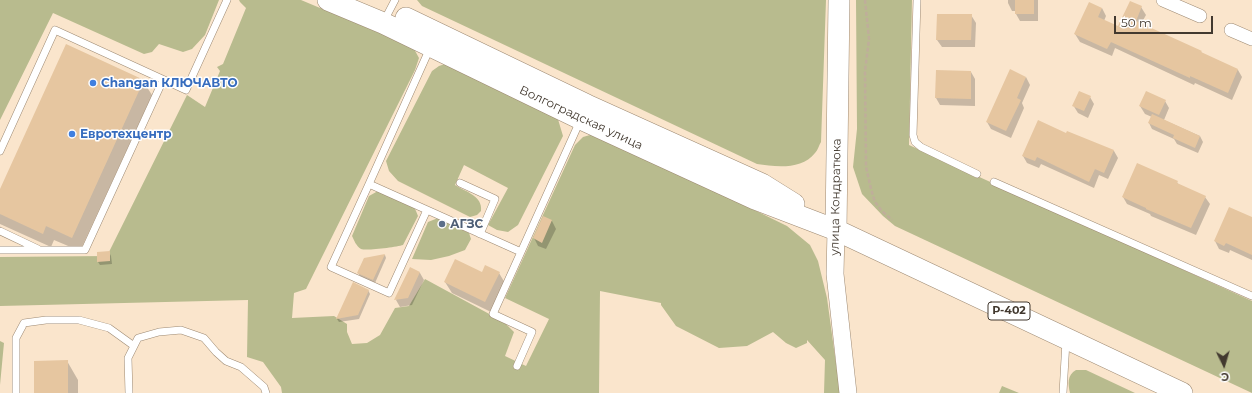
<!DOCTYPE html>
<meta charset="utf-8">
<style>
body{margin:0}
#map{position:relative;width:1252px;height:393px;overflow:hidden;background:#fae5cc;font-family:Montserrat,sans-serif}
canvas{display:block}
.north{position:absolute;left:1204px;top:345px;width:40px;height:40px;-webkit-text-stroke:3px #fff;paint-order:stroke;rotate:175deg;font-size:11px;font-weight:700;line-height:16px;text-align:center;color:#42392f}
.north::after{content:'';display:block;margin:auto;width:14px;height:18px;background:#42392f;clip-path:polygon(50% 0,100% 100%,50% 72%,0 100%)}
.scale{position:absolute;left:1114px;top:16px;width:99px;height:18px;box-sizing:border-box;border:2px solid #42392f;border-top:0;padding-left:5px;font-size:12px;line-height:14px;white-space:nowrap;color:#42392f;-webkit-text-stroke:3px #fff;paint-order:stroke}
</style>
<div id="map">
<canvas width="1252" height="393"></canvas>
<div class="north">С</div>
<div class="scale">50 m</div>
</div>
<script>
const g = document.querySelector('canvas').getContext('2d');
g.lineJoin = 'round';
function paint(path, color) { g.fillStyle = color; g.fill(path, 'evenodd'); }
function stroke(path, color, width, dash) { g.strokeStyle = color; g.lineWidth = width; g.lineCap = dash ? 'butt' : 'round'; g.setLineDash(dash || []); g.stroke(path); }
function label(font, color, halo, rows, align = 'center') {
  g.font = font + ' Montserrat,sans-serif'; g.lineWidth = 3; g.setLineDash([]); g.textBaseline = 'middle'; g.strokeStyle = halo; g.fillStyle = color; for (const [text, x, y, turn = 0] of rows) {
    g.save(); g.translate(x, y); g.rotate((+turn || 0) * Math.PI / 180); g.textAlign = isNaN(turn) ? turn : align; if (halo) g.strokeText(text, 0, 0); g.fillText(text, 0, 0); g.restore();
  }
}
const green = new Path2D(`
 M0,0H219L205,35L192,49L183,52L159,44L152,52L144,54L53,13L0,120Z
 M239,0H301L413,47L419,58L415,70L306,289L294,293L292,318L334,316L347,324V332L352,344L367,343L380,335L395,308L409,306L425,279L504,322L514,332L505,356L526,366L549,319L505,298L575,145L583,137L597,133L787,226L810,245L818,261L827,298L840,393H824L825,360L807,340V343L796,348L786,343L773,332L747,346L719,348L676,326L661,305V303L600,291L599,393H282L281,387L263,362L247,357L248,300L0,306V257L107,256L187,95L205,107L220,71L217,67L223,64L246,8L240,2Z
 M417,0H826L821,142C819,145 818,150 815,153C802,170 776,167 757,164L422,6Z
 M856,0H912L909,145L1252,301V393L895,226L883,216L862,194L853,167L857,129Z
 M445,64L557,116L563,136L518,225L508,232L497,230L488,225L508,188L464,165L455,185C466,192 483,196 481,211L477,215L470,217L398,181L389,171L386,161L432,71L439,66Z
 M378,191L414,207L416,211L418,216L403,245C396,247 367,251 361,249C356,246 354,240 352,236L369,196Z
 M438,218L469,233L471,239L465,250L449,256L431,260L412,259L428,222Z
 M0,341L4,343L0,385Z
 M1076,370H1086L1135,393H1070C1068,384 1067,375 1076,370Z
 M1002,386L1019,393H999Z`);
const shadow = new Path2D(`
 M1008,0H1038V21H1020L1016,14V11H1012L1008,3Z
 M1141,7L1146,15L1141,24L1201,52L1203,54L1238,70L1242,77L1232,100L1195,83L1194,85L1115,48L1112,56L1080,42L1075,34L1102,8L1106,16L1104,21L1119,27Z
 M971,15L976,23L975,47H942L937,40Z
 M937,71L971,72L975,79V106L940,105L936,98Z
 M1026,77L1030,85L1022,103L1024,108L1011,138L991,129L987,122Z
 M143,81L152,95L80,251L54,240L51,247L0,224V191Z
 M1090,97L1094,104L1088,118L1078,113L1073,105Z
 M1165,101L1169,108L1164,120L1200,136L1203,142L1198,153L1177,144L1174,139L1152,129L1149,123L1152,117L1145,114L1140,106Z
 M1067,135L1114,151L1118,158L1108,179L1099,175L1094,188L1041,164L1039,168L1027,163L1023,156Z
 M1177,182L1178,184L1205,197L1210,204L1196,235L1151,216L1150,214L1127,204L1123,197Z
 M543,217L552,221L556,229L546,249L538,246L534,238Z
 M1252,218V260L1230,250L1229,253L1219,249L1215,241Z
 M109,252L111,256L112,264L100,265L98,262Z
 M385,255L386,258L375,283L360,276L358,273L364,259Z
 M411,269L420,273L424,280L412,305L400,307L396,300Z
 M482,273H499L505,283L491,312L452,293L445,282Z
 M353,284L368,290L370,294L359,319L339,322L337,319Z
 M67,361L78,380V393H35Z`);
const building = new Path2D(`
 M1015,0H1034V14H1015Z
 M1130,1L1142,6L1136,21L1202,51L1201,52L1238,69L1228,93L1190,76V78L1111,42L1107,49L1074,34L1089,2L1102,8L1098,17L1118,26Z
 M937,14H972L971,40H936Z
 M66,44L144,80L72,238L46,226L43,234L0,214V189Z
 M1010,69L1026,77L1017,98L1021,100L1006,131L986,122Z
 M936,70L971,71V99L935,98Z
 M1079,91L1091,96L1084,111L1072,106Z
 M1146,91L1166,100L1159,115L1139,106Z
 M1152,114L1200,136L1195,148L1173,138L1174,135L1148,123Z
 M1038,120L1066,133L1067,131L1114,150L1104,173L1095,169L1089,182L1037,157L1035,161L1022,156Z
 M1137,163L1178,181L1177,183L1206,196L1191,228L1146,209V208L1122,197Z
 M1229,207L1252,217V255L1226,243L1224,246L1214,241Z
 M543,216L552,220L542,243L533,238Z
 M110,251V261L97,262V252Z
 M385,254L373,280L357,273L364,258Z
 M455,259L482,272L485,265L500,272L485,302L444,282Z
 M410,267L420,272L408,298L394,300Z
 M353,282L369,290L358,315L336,319Z
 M68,360V393H34V361Z`);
const path = new Path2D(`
 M865,0L869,39L865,71L866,167L871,189L875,202L882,211L892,220`);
const service = new Path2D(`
 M917,0L913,135L915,142L921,147L977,174
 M384,21L395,0
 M430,48L369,184L521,252L580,121
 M0,151L55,30L186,90L227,0
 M994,182L1252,296
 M460,183L495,199L480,234
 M369,184L331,267L389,293L427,210
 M0,231L38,249
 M0,250H85L163,80
 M517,366L532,332L493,314L521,252
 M16,393V338L24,323L46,320H79L109,328L134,346
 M129,393L128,358L138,338L159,332L181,330L204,338L216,352L226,361L241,367L264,387L266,393
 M1063,393L1066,341`);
const minor = new Path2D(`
 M1163,0L1200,16
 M1231,30L1252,39`);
const tertiary = new Path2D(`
 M836,230L835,274L848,393`);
const primary = new Path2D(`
 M328,0L383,23L581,119L755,199L836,230L1182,393
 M406,18L587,105L762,184L794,204
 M836,230L839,0`);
const markers = [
 [93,83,4,"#3f7fe0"],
 [72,134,4,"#3f7fe0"],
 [442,224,4,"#5c6f8a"]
];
const shields = [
 [1009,311,42]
];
const shieldNames = [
 ["Р-402",1009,311]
];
const shopNames = [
 ["Changan КЛЮЧАВТО",101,83],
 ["Евротехцентр",80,134]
];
const streetNames = [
 ["Волгоградская улица",581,118,25],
 ["улица Кондратюка",836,197,-89]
];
const serviceNames = [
 ["АГЗС",450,224]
];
paint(green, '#b8bb8e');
paint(shadow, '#0003');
paint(building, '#e6c6a0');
stroke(service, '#9d8972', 8);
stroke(minor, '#9d8972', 14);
stroke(tertiary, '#9d8972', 18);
stroke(primary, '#9d8972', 22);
stroke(path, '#bfae9a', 2.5, [4, 2]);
stroke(service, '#fff', 7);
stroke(minor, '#fff', 13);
stroke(tertiary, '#fff', 17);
stroke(primary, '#fff', 21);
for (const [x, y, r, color] of markers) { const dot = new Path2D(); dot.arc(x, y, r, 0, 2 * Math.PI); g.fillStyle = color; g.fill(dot); stroke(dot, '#fff', 1.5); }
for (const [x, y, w] of shields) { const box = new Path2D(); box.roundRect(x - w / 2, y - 9, w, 18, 3); g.fillStyle = '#fff'; g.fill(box); stroke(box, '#42392f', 1); }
label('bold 11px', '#42392f', null, shieldNames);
label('bold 12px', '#366cbe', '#fff', shopNames, 'left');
label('12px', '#42392f', '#fff', streetNames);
label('bold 12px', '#4e5e75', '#fff', serviceNames, 'left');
</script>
